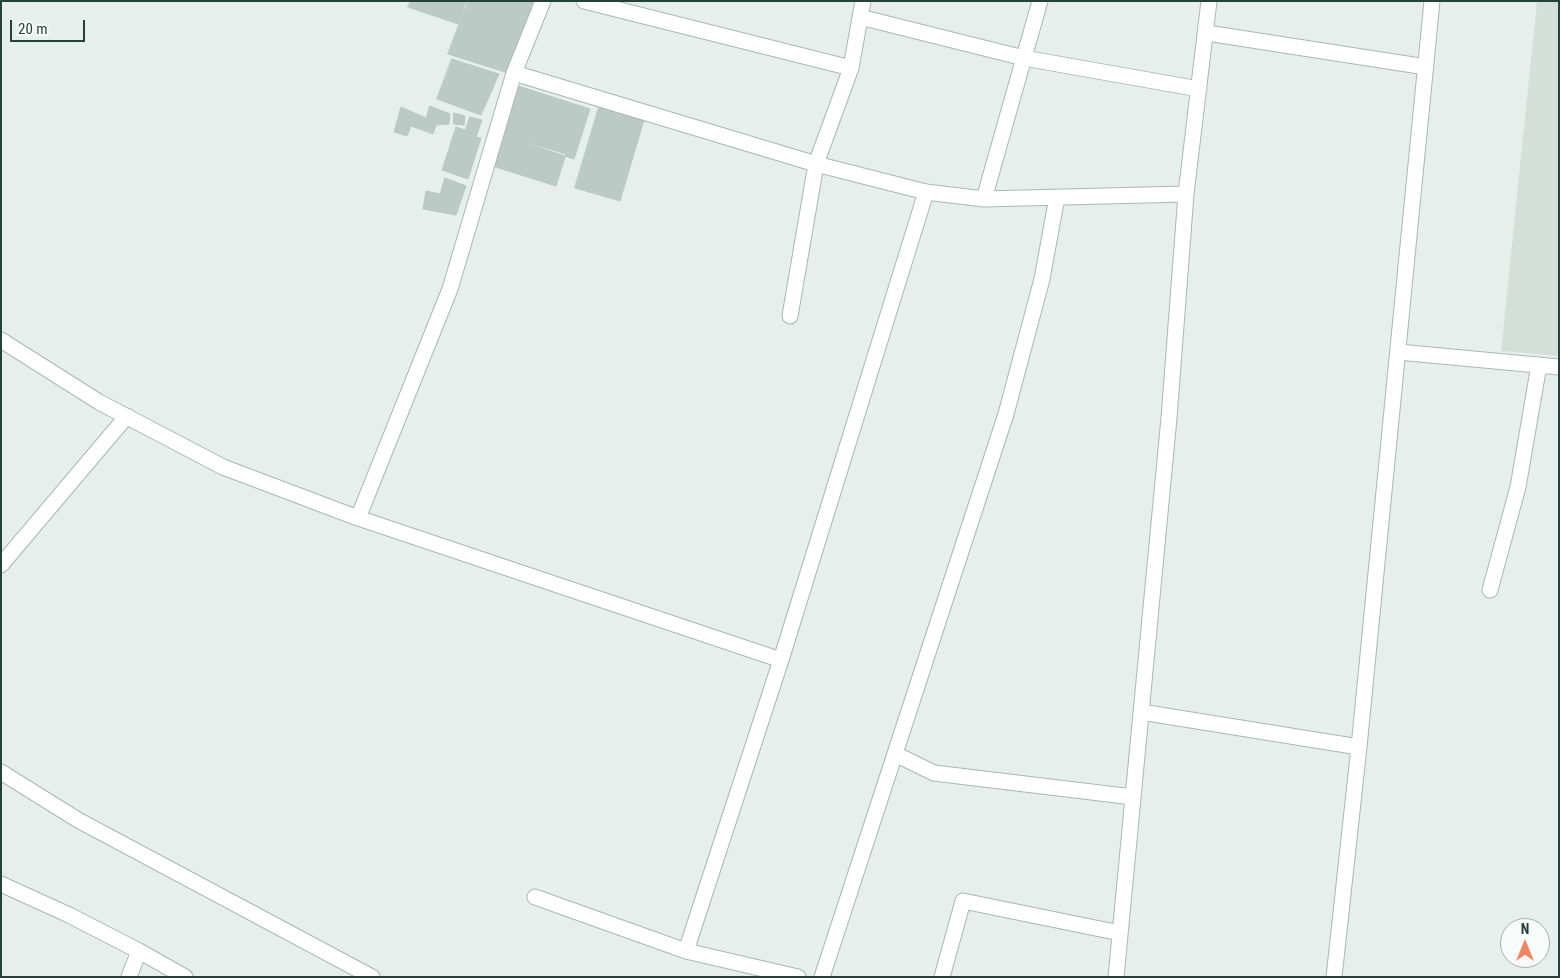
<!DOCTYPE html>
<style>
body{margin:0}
#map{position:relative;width:1560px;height:978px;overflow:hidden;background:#e6efeb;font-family:"Roboto Condensed",sans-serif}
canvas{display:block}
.frame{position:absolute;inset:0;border:2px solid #24423a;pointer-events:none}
.north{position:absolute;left:1500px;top:918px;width:50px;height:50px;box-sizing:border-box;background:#f7fbf9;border:1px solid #a3b1ad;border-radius:50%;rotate:0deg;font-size:14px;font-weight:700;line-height:20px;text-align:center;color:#24423a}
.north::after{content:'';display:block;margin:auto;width:18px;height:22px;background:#f4845f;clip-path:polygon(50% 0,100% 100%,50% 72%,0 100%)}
.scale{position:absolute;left:10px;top:20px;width:75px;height:22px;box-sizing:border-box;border:2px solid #24423a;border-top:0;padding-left:6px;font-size:15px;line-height:18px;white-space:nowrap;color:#24423a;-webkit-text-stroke:4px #f7fbf9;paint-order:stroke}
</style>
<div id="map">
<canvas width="1560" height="978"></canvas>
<div class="frame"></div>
<div class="north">N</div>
<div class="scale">20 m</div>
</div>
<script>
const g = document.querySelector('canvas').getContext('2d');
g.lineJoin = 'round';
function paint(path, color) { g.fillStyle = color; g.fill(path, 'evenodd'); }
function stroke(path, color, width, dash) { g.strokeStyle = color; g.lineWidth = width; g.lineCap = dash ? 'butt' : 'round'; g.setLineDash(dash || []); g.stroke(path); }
const built = new Path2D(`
 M1537,1H1559V356L1501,351Z`);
const building = new Path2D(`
 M411,1H466L458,24L408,7Z
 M468,1H533L508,73L448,54Z
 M452,59L499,74L481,115L437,99Z
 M515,85L590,109L574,159L498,134Z
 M430,106L450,114L449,124L436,125L433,134L411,126L407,136L394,132L401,107L426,118Z
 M599,107L644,120L620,201L575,188Z
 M454,113L465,116L464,125L454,124Z
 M470,117L482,120L476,137L481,138L468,179L442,170L456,127L465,130Z
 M498,134L566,154L556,186L489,165Z
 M445,178L466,186L456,215L423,209L426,191L440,194Z`);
const street = new Path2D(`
 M584,1L851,68
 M860,17L1024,58L1199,89
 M1207,33L1426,67
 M514,73L816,164L926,192L984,199L1186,194
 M984,199L1040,1
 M790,316L816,164L851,68L863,1
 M1,340L99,402L223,467L358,518L781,660
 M1398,352L1559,367
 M358,518L450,289L514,73L543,1
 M1,565L127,416
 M1490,590L1518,487L1539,365
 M1141,712L1359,747
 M895,754L934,773L1133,797
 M1,772L78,820L372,977
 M1,884L69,915L139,951
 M535,897L686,951L798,977
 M686,951L781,660L926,192
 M129,977L139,951L185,977
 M822,977L1006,414L1042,279L1057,197
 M942,977L963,901L1120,933
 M1116,977L1169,418L1186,194L1209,1
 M1334,977L1359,747L1432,1`);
paint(built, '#d4dfda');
paint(building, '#bbcac4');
stroke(building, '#b8c9c2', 1);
stroke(street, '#a8b8b2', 17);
stroke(street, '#fff', 15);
</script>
